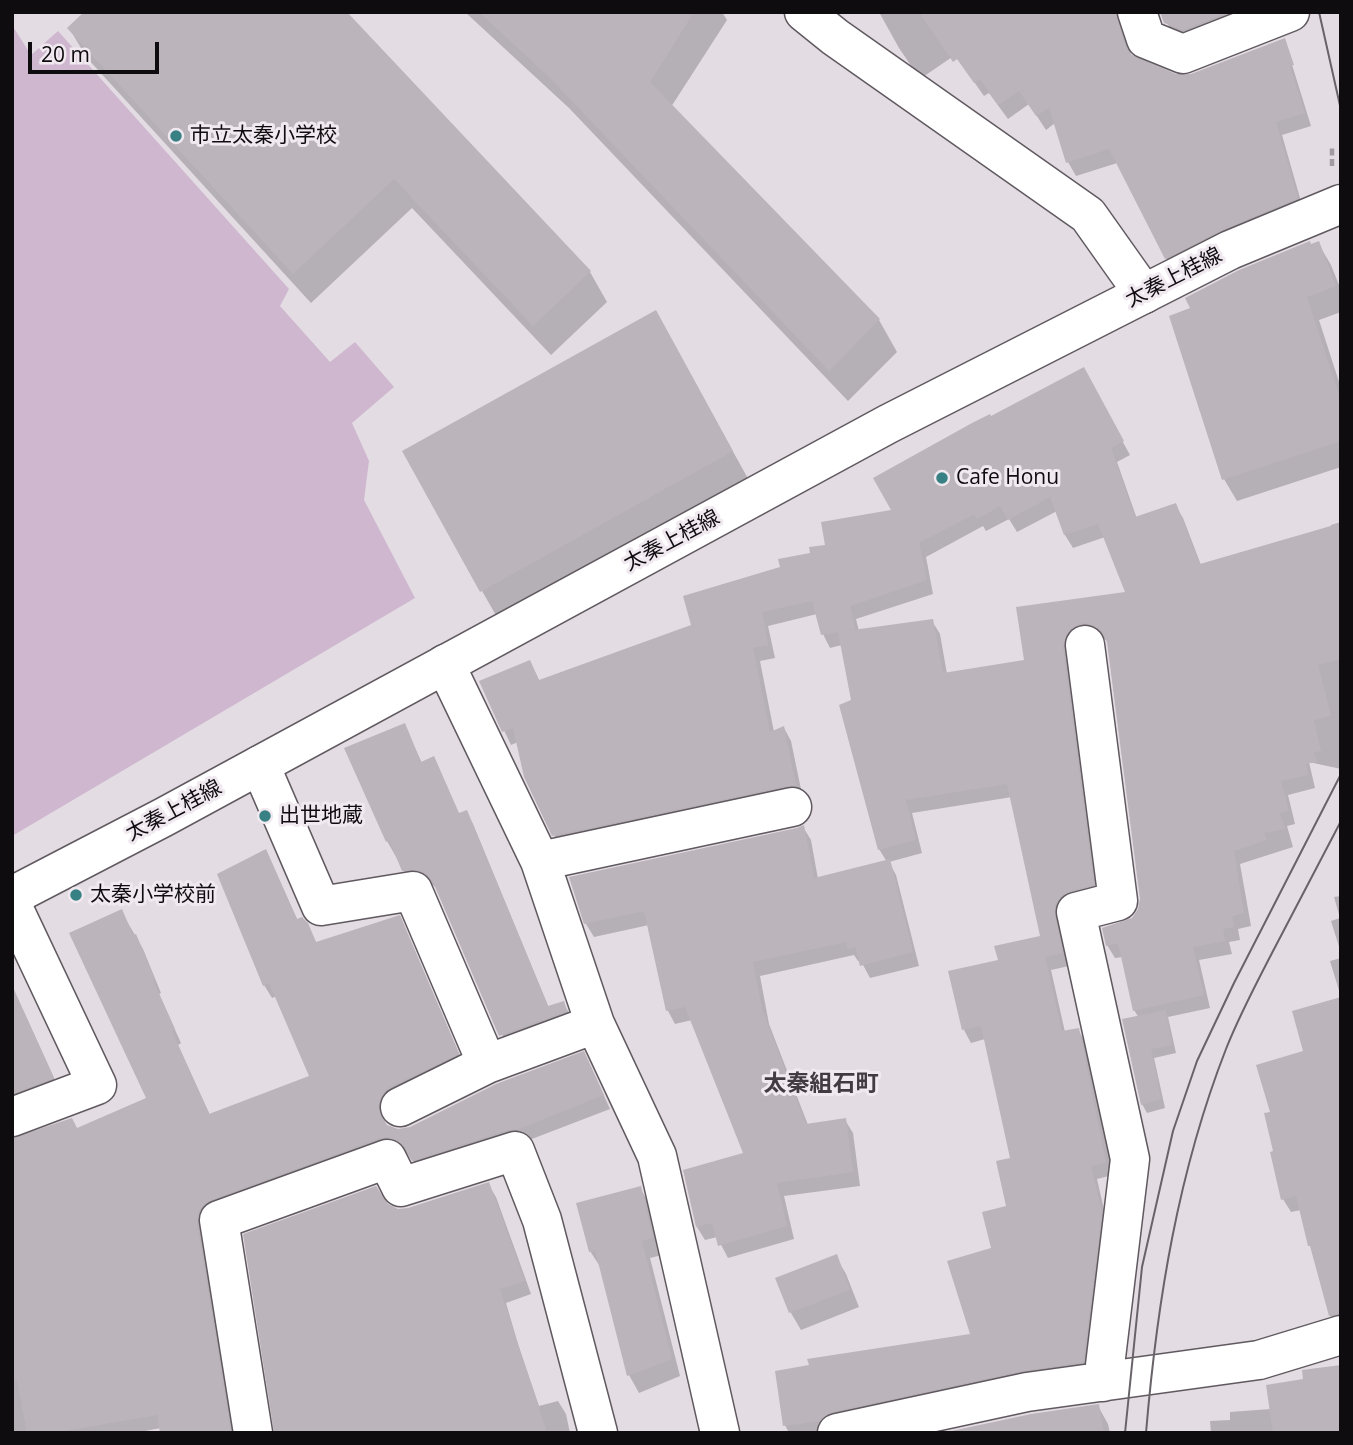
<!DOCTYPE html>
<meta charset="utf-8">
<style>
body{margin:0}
#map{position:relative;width:1353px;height:1445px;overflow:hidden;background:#e3dce3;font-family:"Open Sans",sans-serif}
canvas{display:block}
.frame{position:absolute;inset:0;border:14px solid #0f0c0f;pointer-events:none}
.scale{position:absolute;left:28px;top:42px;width:131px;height:32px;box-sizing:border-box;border:4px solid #0f0c0f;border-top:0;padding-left:9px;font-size:21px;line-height:24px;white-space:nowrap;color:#0f0c0f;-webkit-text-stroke:5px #f0e9f0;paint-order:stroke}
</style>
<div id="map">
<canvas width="1353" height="1445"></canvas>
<div class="frame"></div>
<div class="scale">20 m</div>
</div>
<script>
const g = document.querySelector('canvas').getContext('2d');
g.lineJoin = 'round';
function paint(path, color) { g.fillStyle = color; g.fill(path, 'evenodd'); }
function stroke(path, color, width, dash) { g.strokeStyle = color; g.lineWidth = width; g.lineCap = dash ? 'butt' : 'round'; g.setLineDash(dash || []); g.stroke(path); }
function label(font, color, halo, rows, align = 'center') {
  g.font = font + ' "Open Sans","Noto Sans JP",sans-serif'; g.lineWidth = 6; g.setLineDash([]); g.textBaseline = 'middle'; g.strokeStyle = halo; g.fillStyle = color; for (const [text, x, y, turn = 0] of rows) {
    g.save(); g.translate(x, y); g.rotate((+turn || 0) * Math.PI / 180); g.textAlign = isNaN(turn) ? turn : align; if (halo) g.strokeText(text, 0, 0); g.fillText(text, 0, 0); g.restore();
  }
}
const green = new Path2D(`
 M12,25L31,55L58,31L289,289L280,306L330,362L355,342L394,387L352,423L369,461L364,500L415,598L12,836Z`);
const shadow = new Path2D(`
 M86,12L590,272L607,302L551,355L412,208L311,303L87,58L69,28Z
 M465,12H722L727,20L671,107L879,320L897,352L848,401L569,108Z
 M879,12H943L1133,158L1076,176L1068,162L1055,123L1046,130L1029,104L1008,119L989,93L984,96L955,55L920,79L899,48Z
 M1100,12H1127L1122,22L1123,33L1132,57L1175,76H1191L1289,55L1311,126L1282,135L1304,212L1174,271L1166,258Z
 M1162,12H1269L1191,43L1173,35Z
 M1318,243L1331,265L1341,290V312L1319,320L1341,388V467L1237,501L1224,479L1192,309Z
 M674,345L751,484L501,624L482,591Z
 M1090,382L1130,455L1117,462L1137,519L1175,505L1183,518L1201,565L1331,528V525L1341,522V769L1309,762L1315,788L1288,795L1295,824L1287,826L1293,847L1240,864L1251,926L1238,929L1240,940L1229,942L1232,954L1199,960L1210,1008L1168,1017L1176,1053L1154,1058L1165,1108L1147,1113L1142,1104L1139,1018L1134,1010L1123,957L1115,958L1107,945L1133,919L1140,910L1141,898L1108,642L1102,637L1100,898L1069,966L1051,970L1065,1032L1078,1030L1086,1043L1113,1175L1097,1179L1108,1227L1090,1375L828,1433H789L785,1425L972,1335L993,1249L1009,1208L1012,1159L985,1039L971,1043L964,1030L1000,961L1042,937L1012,797L912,813L922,853L889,862L896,875L919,966L870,978L861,961H858L854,955L760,976L769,1024L808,1125L845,1120L853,1133L860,1186L784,1196L794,1239L728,1258L717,1237L705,1240L697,1227L745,1154L692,1020L675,1024L668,1011L649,925L594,937L586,924L571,879L803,827L811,840L818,879L887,862L879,849L842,645L830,648L823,634L817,614L768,626L775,658L760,661L774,732L784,728L791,741L803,799L561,849L554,835L518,742L511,745L481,682L530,662L540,682L694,627L782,568L894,511L990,418ZM1057,511L1065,535L1073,548L1105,537L1128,593L1018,609L1026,662L947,674L940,634L932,621L859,631L856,619L933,594L926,557L983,526L986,531L1009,519L1017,532Z
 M404,725L422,763L434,759L459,815L466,812L473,824L549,1008L563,1003L571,1016L508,1048L437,888L428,882L411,883L387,841Z
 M266,852L298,921L307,924L317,944L406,931L465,1067L389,1108L385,1121L386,1126L398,1130L410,1128L591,1067L610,1109L524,1142L421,1173L409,1154L398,1150L219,1212L235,1433H161V1428L134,1433H12V1140L77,1130L148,1099L121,911L143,949L161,993L159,994L181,1043L178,1045L210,1115L312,1077L277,996L272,998L264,985Z
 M1341,896V953L1331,921L1340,918L1334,897Z
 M1341,958V997L1330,961Z
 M12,997L23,1010L60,1091L12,1109Z
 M1341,999V1328L1338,1329L1330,1315L1301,1210L1291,1212L1283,1199L1275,1152L1272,1113L1305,1052Z
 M488,1184L496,1197L531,1294L506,1303L518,1344L539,1406L558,1401L566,1414L570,1433H493L386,1206L398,1210H408Z
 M640,1188L650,1205L662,1255L650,1258L680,1376L639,1393L629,1375L601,1268L590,1251Z
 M836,1257L846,1274L859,1307L801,1330L791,1313L778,1279Z
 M1305,1381L1341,1433H1211L1210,1421L1230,1420V1412L1271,1409Z
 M1098,1406L1108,1424L1110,1433H950Z`);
const building = new Path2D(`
 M84,12H347L591,271L533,326L394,179L293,274L67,28Z
 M479,12H694L650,82L880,319L829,371L549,77Z
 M919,12H1116L1125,46L1130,54L1176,74H1191L1285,38L1294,65L1290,66L1305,113L1276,122L1298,198L1222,230L1165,259L1109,149L1066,163L1049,108L1036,116L1019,91L998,105L980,79L974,83L957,59L953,62Z
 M1160,12H1229L1183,30L1164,23Z
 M1310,241L1311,244L1319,241L1336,286L1307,297L1341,401V441L1222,480L1169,316L1190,308L1185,298L1239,270Z
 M656,310L733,451L480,592L402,451Z
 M1084,367L1124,441L1111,448L1135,517L1176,503L1200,564L1341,523V659L1318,665L1331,716L1314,720L1321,751L1314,752L1317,762L1306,764L1308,775L1281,781L1289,811L1280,813L1285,829L1264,833L1267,840L1234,851L1244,913L1232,916L1234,927L1223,929L1225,941L1193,947L1204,995L1133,1011L1118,943L1106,946L1102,928L1132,918L1138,909L1140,899L1107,642L1102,631L1093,625L1082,623L1071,628L1065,637L1063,648L1094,885L1070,891L1060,897L1055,905V916L1063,953L1045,957L1062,1031L1079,1028L1106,1162L1091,1166L1102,1212L1083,1362L1022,1371L832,1412L820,1421L783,1426L775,1371L809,1365L807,1359L970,1334L947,1261L991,1248L982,1212L1006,1206L996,1161L1010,1158L981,1026L962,1030L948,971L998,960L994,946L1040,936L1007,784L906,800L916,840L878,850L839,705L851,700L838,632L933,619L943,673L1024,660L1016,607L1125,592L1098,524L1064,535L1050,497L1008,520L1000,506L977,519L974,514L919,543L927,580L850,606L855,629L821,635L812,601L762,612L768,645L753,648L770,732L784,726L796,786H787L552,836L524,777L513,728L502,732L479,681L530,660L539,680L691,625L683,596L780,567L778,559L810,553L809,547L825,545L821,522L891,510L873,478L972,423L990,414L991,416Z
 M405,723L421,762L434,756L459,813L467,810L548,1006L564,1001L567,1011L499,1036L433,882L428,875L420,870L402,871L389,840L386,842L344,748Z
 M804,825L814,878L890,859L913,952L860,966L855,947L848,949L846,942L753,962L762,1009L806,1124L846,1118L853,1172L777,1183L787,1226L718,1246L712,1223L696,1227L683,1170L743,1153L685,1007L666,1011L644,911L584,924L569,877L797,828Z
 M266,849L297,919L302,917L308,923L316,942L400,915L459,1054L390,1087L382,1094L378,1106L381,1117L387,1125L398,1129L410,1127L496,1084L584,1051L604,1095L516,1130H508L412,1161L399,1141L389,1137L380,1138L211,1200L203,1205L198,1213L197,1223L231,1433H160L157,1415L52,1433H27L17,1380L12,1381V1138L72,1118L77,1128L146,1098L69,933L122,909L133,935L136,934L155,979L153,980L175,1029L172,1031L209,1114L309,1076L269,983L263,986L217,874Z
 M12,985L54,1078L12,1094Z
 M1341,997V1314L1329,1316L1310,1246H1308L1296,1196L1281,1200L1270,1152L1273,1151L1264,1113L1270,1112L1256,1065L1303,1051L1292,1011Z
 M1166,1010L1172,1045L1151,1049L1161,1099L1141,1105L1122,1019Z
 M489,1182L525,1281L500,1289L547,1433H274L243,1234L376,1186L388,1204L398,1209L408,1208Z
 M641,1186L653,1238L642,1241L672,1359L627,1376L595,1250L589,1252L576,1203Z
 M837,1254L850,1290L789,1313L775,1278Z
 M1341,1365V1433H1273L1266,1385L1303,1379L1302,1370Z
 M1099,1404L1104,1433H942L1031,1414Z`);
const path = new Path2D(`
 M1332,166V146`);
const minor = new Path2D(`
 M804,12L835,37L1088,215L1144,294
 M1137,12L1146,39L1183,54L1290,12
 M1085,645L1118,901L1076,912L1130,1159L1103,1382
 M445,664L540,861L595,1024L657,1156L720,1433
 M260,765L321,906L413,891L487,1064L595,1024
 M540,861L792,807
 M12,905L97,1085L12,1117
 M400,1107L487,1064
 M253,1433L219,1220L387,1159L401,1187L515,1151L542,1220L598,1433
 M837,1433L1027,1392L1259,1360L1341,1335`);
const major = new Path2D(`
 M12,896L164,817L888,424L1230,250L1341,204`);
const tram = new Path2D(`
 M1319,12L1341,110
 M1340,12L1341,18
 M1125,1433L1142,1267L1173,1131L1197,1061L1234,983L1341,774
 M1146,1433C1157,1302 1178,1172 1226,1049C1239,1016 1256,984 1272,953C1295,909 1318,865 1341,821`);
const markers = [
 [176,136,7,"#378083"],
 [942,478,7,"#378083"],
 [265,816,7,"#378083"],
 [76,895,7,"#378083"]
];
const poiNames = [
 ["市立太秦小学校",190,136],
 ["Cafe Honu",956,478],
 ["出世地蔵",279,816],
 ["太秦小学校前",90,895]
];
const streetNames = [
 ["太秦上桂線",1174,278,-27],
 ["太秦上桂線",672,541,-28],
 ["太秦上桂線",174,811,-28]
];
const neighbourhoodNames = [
 ["太秦組石町",821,1084]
];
paint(green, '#ceb7cf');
paint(shadow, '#0003');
paint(building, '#bbb4bb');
stroke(minor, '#605a60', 41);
stroke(major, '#605a60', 41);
stroke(path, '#a29ca2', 4.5, [7, 3.5]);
stroke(minor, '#fff', 38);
stroke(major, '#fff', 38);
stroke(tram, '#686368', 2);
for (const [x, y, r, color] of markers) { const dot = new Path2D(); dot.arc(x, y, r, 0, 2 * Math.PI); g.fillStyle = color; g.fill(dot); stroke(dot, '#f0e9f0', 2.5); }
label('21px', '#0f0c0f', '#f0e9f0', poiNames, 'left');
label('21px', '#0f0c0f', '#f0e9f0', streetNames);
label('bold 23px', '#423c42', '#f0e9f0', neighbourhoodNames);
</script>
